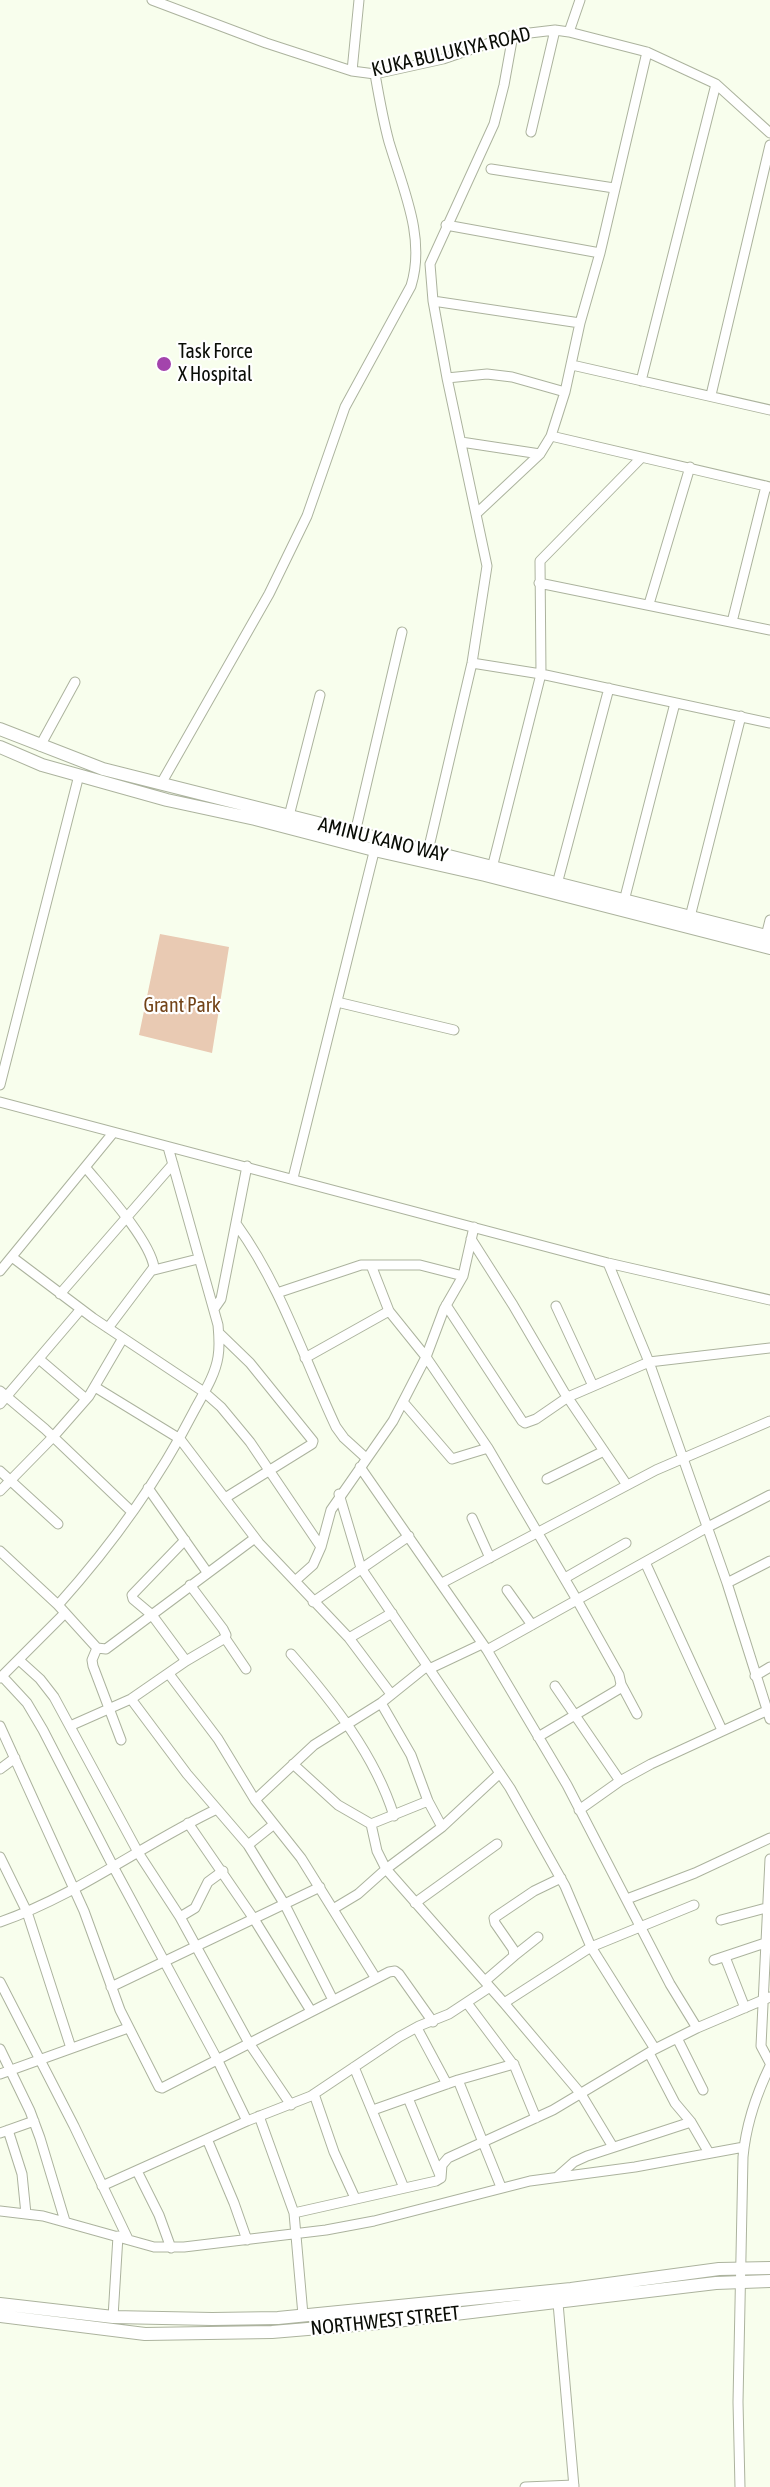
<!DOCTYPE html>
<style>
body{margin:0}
canvas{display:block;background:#f8feed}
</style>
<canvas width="770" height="2487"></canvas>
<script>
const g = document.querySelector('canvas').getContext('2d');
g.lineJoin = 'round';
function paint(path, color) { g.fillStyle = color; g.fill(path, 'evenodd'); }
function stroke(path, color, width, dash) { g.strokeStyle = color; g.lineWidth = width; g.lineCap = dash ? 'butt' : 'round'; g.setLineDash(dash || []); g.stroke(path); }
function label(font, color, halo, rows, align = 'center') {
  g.font = font + ' "Asap Condensed",sans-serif'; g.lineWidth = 4.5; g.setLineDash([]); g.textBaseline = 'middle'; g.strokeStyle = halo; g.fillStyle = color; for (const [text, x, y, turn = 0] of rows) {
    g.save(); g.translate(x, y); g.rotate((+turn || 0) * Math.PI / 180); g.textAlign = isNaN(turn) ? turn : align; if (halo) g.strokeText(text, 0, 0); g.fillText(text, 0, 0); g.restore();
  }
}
const green = new Path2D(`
 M160,934L229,947L212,1053L139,1035Z`);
const minor = new Path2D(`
 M152,0L266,43L352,71L375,74L443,59L513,35L555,30L569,32L647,52L716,84L770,133
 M569,32L580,0
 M352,71L359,0
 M531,132L555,30
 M491,169L614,188
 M446,225L600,253
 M433,301L580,323
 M572,365L770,410
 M447,378L487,374L512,377L565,392
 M641,381L716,84
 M711,395L770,145
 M551,436L770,487
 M461,442L540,454
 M476,514L540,454L551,436L565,392L580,323L600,253L647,52
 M539,583L770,630
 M649,604L690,467
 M732,622L766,486
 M472,663L541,674L770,723
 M40,746L75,682
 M162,782L269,594L307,516L345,407L411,286C426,238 403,189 389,142C383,120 379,97 375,74
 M289,816L320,695
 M355,833L402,632
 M428,851L472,663L487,566L447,378L433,301L430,264L494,124L504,85L513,35
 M492,868L541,674L540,561L641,458
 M557,884L609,688
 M624,901L675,703
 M690,917L741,716
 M766,936L770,920
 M337,1002L454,1030
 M0,1085L79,775
 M0,1102L608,1263L770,1300
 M86,1168C105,1191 149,1239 154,1267L108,1328
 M293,1178L376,844
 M237,1225C281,1286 304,1359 336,1427L344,1438L366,1458
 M471,1239L513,1305L564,1392L627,1485
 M12,1257L93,1318L204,1392L221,1407L250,1442L321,1547
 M608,1263L649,1362L727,1583L770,1719
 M371,1265L389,1311L426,1357L488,1448L577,1600L619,1675L621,1684L619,1689L538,1737
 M154,1270L198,1259
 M0,1271L113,1133
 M277,1293L361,1265H420L463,1276
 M60,1294L173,1164
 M446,1305L522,1421L525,1423L536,1419L568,1397L649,1362L770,1348
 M556,1306L593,1386
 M214,1309L221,1299L247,1166
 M219,1333L250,1363L313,1441L312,1444L225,1498
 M305,1358L389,1311
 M39,1359L86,1399
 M95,1387L180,1439L259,1543L349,1638L392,1613
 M0,1391L45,1429L132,1512
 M403,1402L452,1459L488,1448
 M0,1404L81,1309
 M360,1467L487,1650L567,1785L670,1984L697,2028
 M0,1471L58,1524
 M547,1479L604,1451
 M148,1488L207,1572
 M0,1491L53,1437L89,1396L123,1338
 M339,1494L361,1568L510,1788L565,1886L591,1947L655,2049
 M472,1518L490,1558
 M185,1540L132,1595L133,1599L152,1615L186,1661
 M0,1551L58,1605L97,1648L106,1649L255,1538
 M645,1562L722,1730
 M565,1578L626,1543
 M295,1581L313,1565L321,1547L331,1510L393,1421L426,1357L444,1309L463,1276L474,1227
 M442,1583L656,1470L770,1421
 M727,1583L770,1561
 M507,1590L532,1625
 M313,1602L409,1536
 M58,1605C111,1546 158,1481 194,1411C203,1394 215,1376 218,1357C220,1346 219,1336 218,1325L168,1147
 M225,1638L246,1669
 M349,1638L391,1694
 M97,1648L92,1660L93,1666L121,1740
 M487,1650L706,1528L770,1495
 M291,1654C332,1701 375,1755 394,1816
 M19,1660L40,1679L54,1697L139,1854L180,1917L249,2043L291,2105
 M429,1669L482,1644
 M169,1674L218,1739L255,1800L301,1858L375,1977
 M2,1676L27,1703L43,1730L114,1868L217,2059L247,2121
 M755,1676L770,1667
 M0,1678L65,1613
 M621,1684L637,1714
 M555,1686L620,1781
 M131,1699L187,1774L248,1845L285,1905L333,2000
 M381,1703L411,1755L428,1801L442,1827
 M0,1726L84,1911L120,2010L159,2087L162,2088L389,1972L395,1971L399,1974L433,2022
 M70,1726L131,1699L186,1661L225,1638L226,1635L223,1629L190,1585
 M293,1764L338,1805L371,1824L428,1801
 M0,1769L15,1758
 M500,1773L442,1827L386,1869L504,2003L581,2094L613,2147
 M255,1800L314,1745L381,1703L427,1666
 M579,1810L620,1781L651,1764L766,1711
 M188,1823L254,1919L311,2011
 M248,1845L273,1825
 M0,1857L27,1912L71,2048
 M770,1859L761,2046L770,2063
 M627,1899L695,1873L770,1838
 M415,1903L497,1844
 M333,1909L358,1894L386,1869L377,1851L371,1824
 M180,1917L195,1908L208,1882L223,1871
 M721,1920L766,1908
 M0,1922C78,1895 143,1844 217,1809
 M514,1956L538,1937
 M725,1957L745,2008
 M714,1960L765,1943
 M485,1981L514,1956L513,1949L495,1923L494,1918L534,1891L561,1878
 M0,1982L74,2126L128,2239
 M111,1987L320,1887
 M467,2003L515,2067L536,2118
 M504,2003L591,1947L694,1905
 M417,2028L447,2084
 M677,2038L703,2090
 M0,2049L30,2111L40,2138L65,2221
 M649,2053L675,2103L691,2122L709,2153
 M354,2067L404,2188
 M0,2074L128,2028
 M458,2080L501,2187
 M314,2094L334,2152L355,2198
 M408,2098L441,2178
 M373,2110L458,2080L514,2064
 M259,2116L294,2213L303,2315
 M8,2130L22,2174L26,2214
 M0,2133L34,2121
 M207,2139L234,2203L247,2240
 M137,2171L159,2215L171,2248
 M557,2177L574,2162L587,2156L691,2122
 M102,2186L247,2121L311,2096L399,2037L419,2026L449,2014L490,1987
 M0,2211L43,2216L154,2247H184L326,2230L374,2221L530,2181L635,2167L744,2147
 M294,2213L436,2181L441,2178L442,2165L448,2158L553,2110L655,2049L697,2028L770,1997
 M558,2303L574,2487
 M113,2317L118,2236
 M525,2487L574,2485
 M740,2487L738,2402L743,2157C746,2124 756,2095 770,2066`);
const major = new Path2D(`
 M0,729L103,769L770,937
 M0,747L42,765L167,800L255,819L374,850L485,875L770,948
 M0,2304L113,2317L212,2319L278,2318L571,2289L719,2269L770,2268
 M0,2316L145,2334L272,2332L379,2323L716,2283L770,2281`);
const markers = [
 [164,364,8,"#a344ac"]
];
const streetNames = [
 ["KUKA BULUKIYA ROAD",451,52,-13],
 ["AMINU KANO WAY",383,840,14],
 ["NORTHWEST STREET",385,2321,-6]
];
const poiNames = [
 ["Task Force",178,352],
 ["X Hospital",178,375]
];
const parkNames = [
 ["Grant Park",182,1006]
];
paint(green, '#e9cab3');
stroke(minor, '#acb39e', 11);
stroke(major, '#acb39e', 14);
stroke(minor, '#fff', 9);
stroke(major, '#fff', 12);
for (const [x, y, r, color] of markers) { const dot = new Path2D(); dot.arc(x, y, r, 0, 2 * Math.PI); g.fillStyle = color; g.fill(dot); stroke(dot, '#fff', 2); }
label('20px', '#0a0d06', '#fff', streetNames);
label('20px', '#0a0d06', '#fff', poiNames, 'left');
label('20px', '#724318', '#fff', parkNames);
</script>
